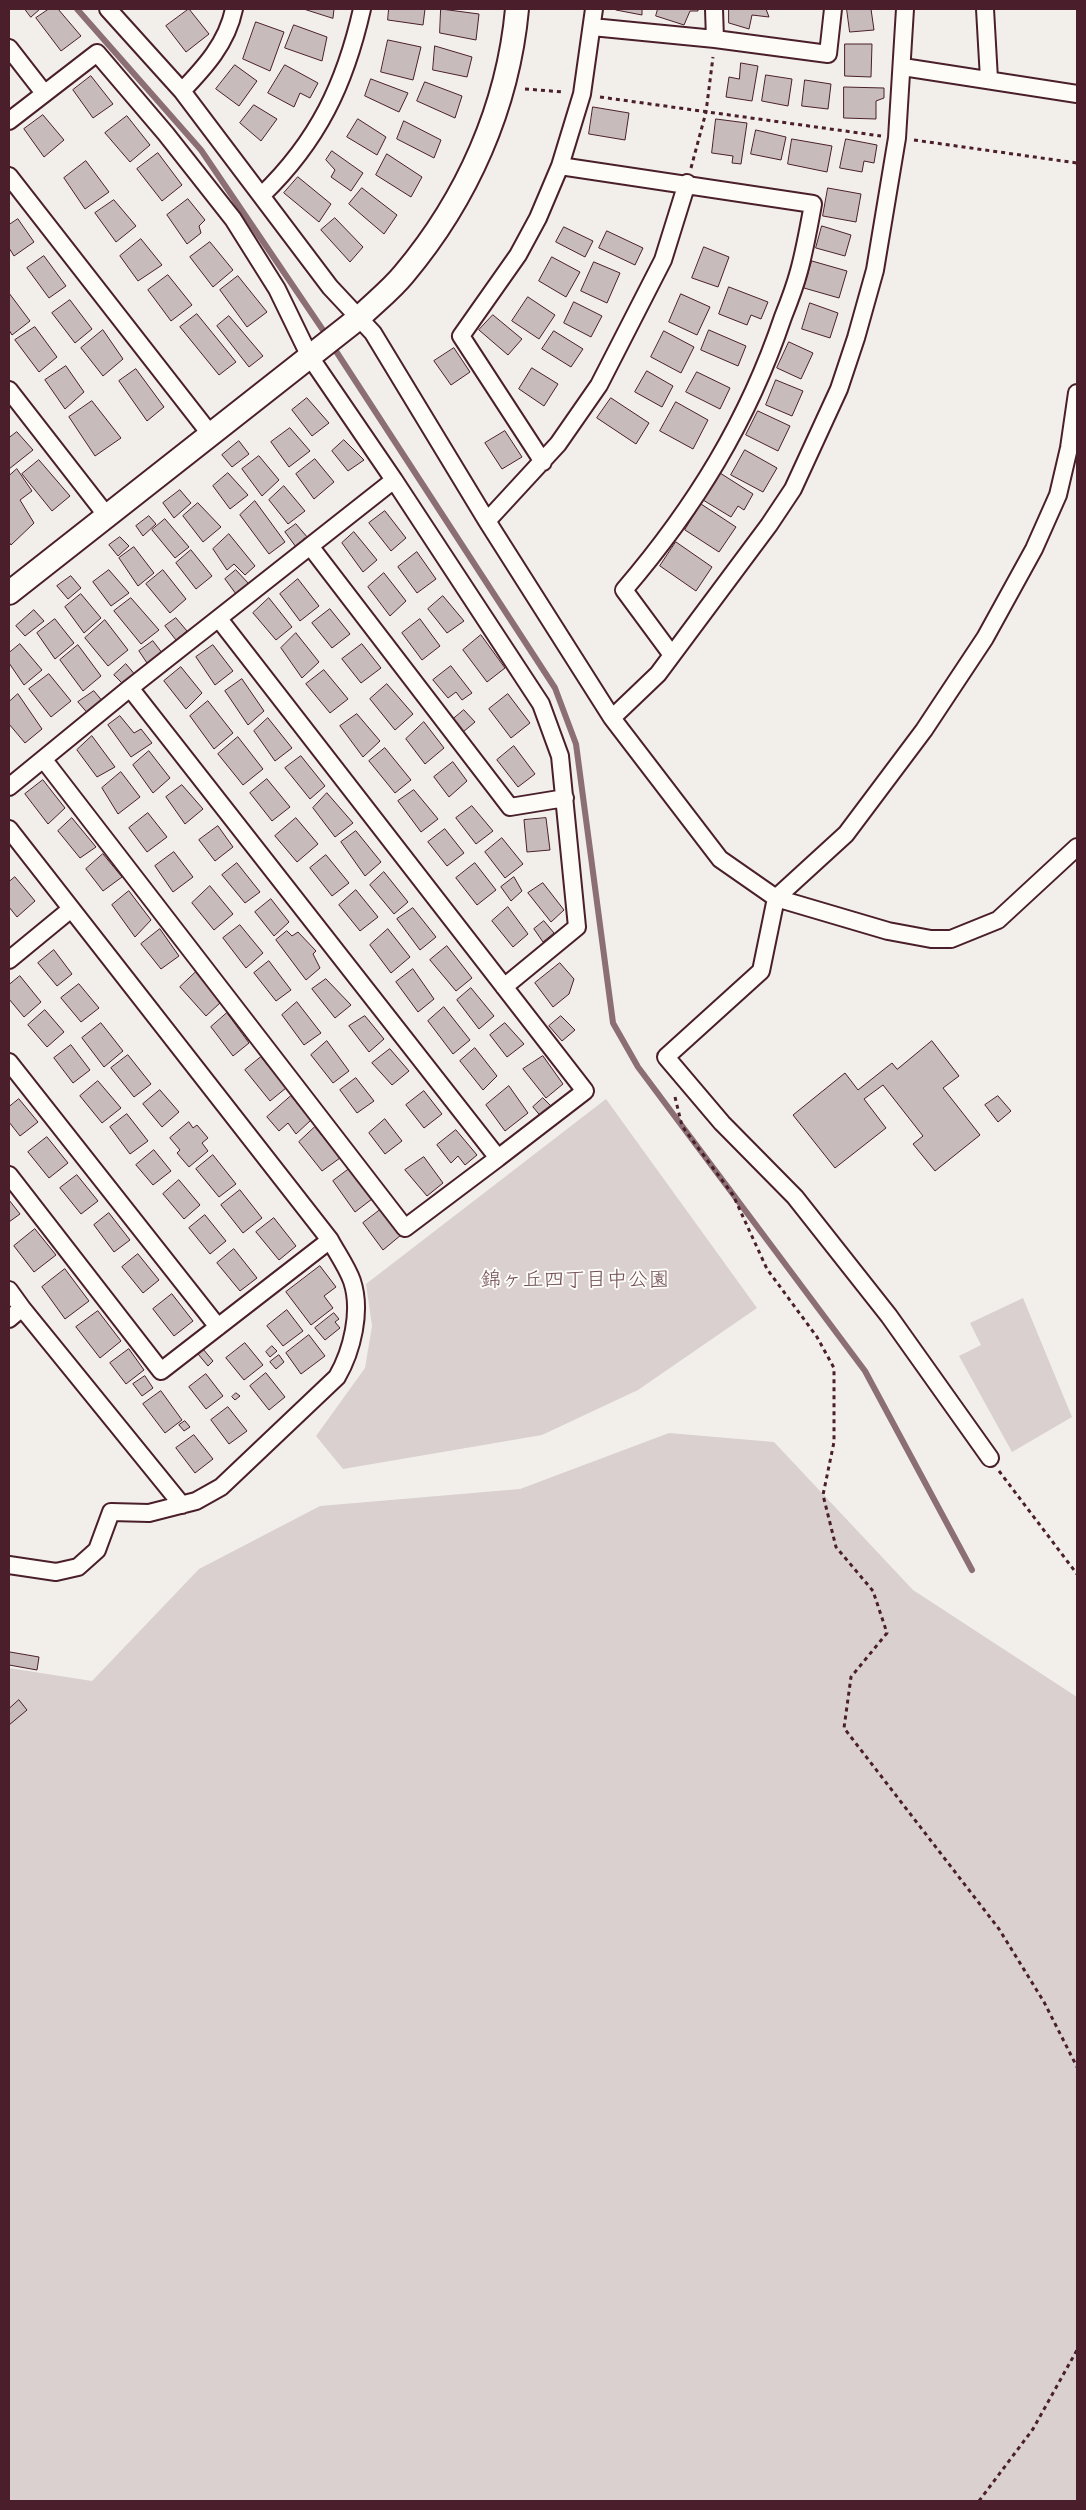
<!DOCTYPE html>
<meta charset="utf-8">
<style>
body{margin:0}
#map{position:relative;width:1086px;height:2510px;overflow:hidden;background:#f2efeb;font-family:Itim,sans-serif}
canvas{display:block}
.frame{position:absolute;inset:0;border:10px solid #4a1f2b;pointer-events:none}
</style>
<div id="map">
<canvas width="1086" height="2510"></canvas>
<div class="frame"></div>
</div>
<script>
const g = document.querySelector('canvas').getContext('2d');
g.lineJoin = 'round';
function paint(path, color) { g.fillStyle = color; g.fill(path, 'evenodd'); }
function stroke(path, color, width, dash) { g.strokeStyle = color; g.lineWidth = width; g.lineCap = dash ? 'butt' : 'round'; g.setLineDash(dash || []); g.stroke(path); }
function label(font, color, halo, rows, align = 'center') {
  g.font = font + ' Itim,"Klee One",sans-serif'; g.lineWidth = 4; g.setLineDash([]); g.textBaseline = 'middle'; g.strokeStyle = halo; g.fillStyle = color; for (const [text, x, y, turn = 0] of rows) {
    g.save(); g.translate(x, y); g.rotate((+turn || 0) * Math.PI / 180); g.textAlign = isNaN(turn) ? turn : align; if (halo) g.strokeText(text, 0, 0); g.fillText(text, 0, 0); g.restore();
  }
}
const green = new Path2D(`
 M606,1099L757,1308L638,1390L542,1435L343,1469L316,1436L365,1368L372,1326L366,1284Z
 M1023,1298L1072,1417L1012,1452L959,1356L981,1345L970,1323Z
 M669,1433L774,1442L913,1590L1077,1697V2501H9V1668L92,1681L199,1569L320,1506L520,1489Z`);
const stream = new Path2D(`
 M77,9L201,150L327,336
 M332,345L555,688L576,744L613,1023L638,1067L865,1371L972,1570`);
const building = new Path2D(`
 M25,9H40L31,17Z
 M49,9H58L81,36L61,51L36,18Z
 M189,9L209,34L186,52L166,26Z
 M304,9H334L333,18Z
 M389,9H425L423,25L388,20Z
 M441,9L479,14L476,40L440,33Z
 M616,9H642V15L616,10Z
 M658,9H698V11H690L684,25L656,16Z
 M729,9H766L769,17L752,15L749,29L729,23Z
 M847,9H871L874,30L850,32Z
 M256,22L284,32L270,71L243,59Z
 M294,25L327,37L322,61L285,48Z
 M388,40L421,47L413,80L381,72Z
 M845,44H872L871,77L845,76Z
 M435,46L472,57L467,77L433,70Z
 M741,63L758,66L752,101L726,97L729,77L739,79Z
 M235,65L257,81L239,106L216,89Z
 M285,65L318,83L310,98L300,93L294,107L268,93Z
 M766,75L792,79L788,106L762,101Z
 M91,76L113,104L93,118L73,90Z
 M371,79L408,93L399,112L365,96Z
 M805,80L831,84L828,109L802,106Z
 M425,82L462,96L455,118L417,101Z
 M844,87L884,88V98L876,101V119L844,118Z
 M254,105L277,119L261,141L240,123Z
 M593,107L629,113L625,140L589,134Z
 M43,115L64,140L44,157L24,129Z
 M127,116L150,145L130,162L105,133Z
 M358,119L386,137L377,155L347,137Z
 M716,119L747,123L741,164L732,163L733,156L712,153Z
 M404,121L441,140L434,158L397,139Z
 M756,130L786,137L781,160L751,154Z
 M792,139L832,146L827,172L788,164Z
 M846,139L877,145L874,163L864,161L862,172L840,168Z
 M332,151L363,173L351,191L331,177L335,170L326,160Z
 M158,153L182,185L162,201L137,169Z
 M387,154L422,177L411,197L376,175Z
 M86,161L109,192L85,209L64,178Z
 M298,177L331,204L319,222L284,193Z
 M362,188L397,215L384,234L349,204Z
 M828,188L861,194L856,222L823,216Z
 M188,199L205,220L199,226L201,233L187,244L167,215Z
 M114,200L136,226L116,242L95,213Z
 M335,218L363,247L350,262L321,230Z
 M18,219L34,242L14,256L9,248V225Z
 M822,226L851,235L845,256L816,248Z
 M564,227L593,241L585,257L556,242Z
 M607,231L643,248L635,265L599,248Z
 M141,239L162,265L138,281L120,256Z
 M210,242L233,270L213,287L190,257Z
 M704,247L729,257L718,287L692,278Z
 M44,256L66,286L49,298L27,268Z
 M552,257L580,272L566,297L539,281Z
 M812,261L847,271L839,298L804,288Z
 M594,262L620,273L607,303L581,291Z
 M168,275L192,305L171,321L148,290Z
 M238,276L267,312L247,327L220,290Z
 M729,287L768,302L761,319L751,315L747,325L719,314Z
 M9,293L30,321L12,335L9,330Z
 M681,294L710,307L697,335L669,322Z
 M528,297L555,315L539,339L512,321Z
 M70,300L92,329L75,343L52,313Z
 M574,302L602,316L591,337L564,323Z
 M810,303L838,313L830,338L802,329Z
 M197,314L236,362L219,375L180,327Z
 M493,315L522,339L508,355L479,330Z
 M229,316L263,356L249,367L217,326Z
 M35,327L57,357L39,372L15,340Z
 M103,330L123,359L103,376L81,348Z
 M709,330L746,346L738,366L701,350Z
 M554,331L583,349L571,367L542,349Z
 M664,331L694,347L681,373L651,357Z
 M789,342L813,353L801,379L777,368Z
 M454,348L470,372L451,385L434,361Z
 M66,366L84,392L65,409L45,380Z
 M532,368L558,384L544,406L519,389Z
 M136,369L164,407L147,421L119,381Z
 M647,371L673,386L662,407L635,392Z
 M697,372L730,388L720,409L686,392Z
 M776,380L803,391L792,416L766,405Z
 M307,398L329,423L312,436L292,410Z
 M611,398L649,423L636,444L597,418Z
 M92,401L121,438L95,456L69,417Z
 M676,402L708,420L693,449L660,431Z
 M758,411L790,426L778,451L746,435Z
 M290,428L310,451L289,467L271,442Z
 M505,431L522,457L502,469L485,443Z
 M17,432L33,450L9,469V438Z
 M344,440L364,460L348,471L332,451Z
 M239,441L249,454L232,467L222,455Z
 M745,450L777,468L763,492L731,475Z
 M259,456L279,480L262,496L242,469Z
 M315,459L334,482L314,499L296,474Z
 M39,460L70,496L52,511L22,474Z
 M17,469L32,491L20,500L34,523L11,545L9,542V476Z
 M228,473L248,495L230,509L213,486Z
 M720,473L753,494L744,510L738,506L731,517L703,500Z
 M284,486L305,511L288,524L269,500Z
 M180,490L191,503L174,518L163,503Z
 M255,501L285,542L269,554L240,515Z
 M198,503L221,527L203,542L183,516Z
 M701,504L736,527L719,552L685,530Z
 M385,511L406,538L391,551L369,523Z
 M149,516L156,524L143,536L136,526Z
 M165,519L189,547L175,558L152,530Z
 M296,524L308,538L296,547L285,532Z
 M354,532L377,560L363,572L342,543Z
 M229,534L255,566L245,575L234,564L227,570L213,549Z
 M120,537L129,546L118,556L109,545Z
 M676,542L712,567L696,591L660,566Z
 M134,547L154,573L138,586L119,558Z
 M191,550L212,576L196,589L176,563Z
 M417,552L436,579L417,593L398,567Z
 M109,570L129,593L111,606L93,582Z
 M163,570L186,599L170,613L146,584Z
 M236,570L249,584L236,594L225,579Z
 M384,573L406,601L390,616L368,587Z
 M71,576L81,588L68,599L57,586Z
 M298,579L319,606L300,621L280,594Z
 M81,594L101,618L84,633L65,607Z
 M443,596L464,621L447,633L428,609Z
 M131,598L159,630L141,644L114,611Z
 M269,598L292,627L276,640L253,613Z
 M330,609L350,634L332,648L312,623Z
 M34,610L44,621L25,636L16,626Z
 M176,618L187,631L176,640L165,626Z
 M55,619L74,643L55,659L37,633Z
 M420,619L440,646L422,660L402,633Z
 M105,620L128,650L108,666L85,638Z
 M296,633L319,662L302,678L281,648Z
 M481,635L505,668L487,682L463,650Z
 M153,641L163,654L149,666L139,651Z
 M20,644L42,670L24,685L9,663V653Z
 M362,644L381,668L361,683L342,659Z
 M78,645L101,676L83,691L60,660Z
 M213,645L233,671L215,685L196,657Z
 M126,664L137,677L125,686L114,675Z
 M451,666L472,693L462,700L456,692L448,698L433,680Z
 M181,667L202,693L186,709L164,681Z
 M324,670L348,699L330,713L306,684Z
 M49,674L71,701L51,717L29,689Z
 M242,679L264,711L248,725L225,691Z
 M387,684L413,714L395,730L370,699Z
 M94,691L104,703L90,716L78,702Z
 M18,694L42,729L25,743L9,724V702Z
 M508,694L530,723L511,738L489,709Z
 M208,701L233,733L214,749L190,716Z
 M464,710L475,722L463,732L452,720Z
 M357,714L380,741L363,757L340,726Z
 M120,716L134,733L141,729L152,743L131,757L108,725Z
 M268,718L292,748L275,761L254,731Z
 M424,722L444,748L425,764L406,739Z
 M92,736L115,767L97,777L77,750Z
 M238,737L263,769L243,785L218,754Z
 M514,746L535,774L518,787L497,760Z
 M385,748L411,780L395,793L369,761Z
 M149,751L170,778L153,793L133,765Z
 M301,756L325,786L310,799L285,768Z
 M453,762L467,781L449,797L434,777Z
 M121,772L140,797L118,814L102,788Z
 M267,779L290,807L272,821L250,793Z
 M43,780L65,808L48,824L25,794Z
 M182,785L203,809L185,824L166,797Z
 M414,790L438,819L421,832L398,801Z
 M327,793L353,823L335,837L313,808Z
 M472,806L493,831L476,844L456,818Z
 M148,813L167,837L147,852L129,828Z
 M72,818L96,847L80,858L58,831Z
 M296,818L318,844L297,862L275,836Z
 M546,818L550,850L527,852L524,820Z
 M218,826L233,847L215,861L199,840Z
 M445,829L464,853L447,866L428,842Z
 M356,831L381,862L365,876L341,842Z
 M502,838L523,864L505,878L485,852Z
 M174,852L193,877L173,892L155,866Z
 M103,854L122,877L103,891L86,869Z
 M326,855L349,883L332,896L310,868Z
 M237,863L260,892L245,903L222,875Z
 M475,863L496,890L477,905L456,878Z
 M384,872L408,902L394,914L370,885Z
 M15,877L35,901L17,917L9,907V882Z
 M514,877L522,891L511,901L501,887Z
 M543,883L564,910L551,922L528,893Z
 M210,886L233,914L214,930L192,903Z
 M356,890L378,917L360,931L339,905Z
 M129,891L151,920L135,937L112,905Z
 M271,899L289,922L274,936L255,912Z
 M508,907L528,934L513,947L492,921Z
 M413,908L436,937L420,950L397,919Z
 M544,921L554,933L543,942L534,929Z
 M240,925L263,953L246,968L223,938Z
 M160,929L179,956L161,969L141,944Z
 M388,929L410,957L391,973L370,945Z
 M287,931L292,936L298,932L316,951L313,954L320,968L306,980L276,940Z
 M447,946L472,978L456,991L430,960Z
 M54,950L72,974L57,986L38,963Z
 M269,961L291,990L276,1001L254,973Z
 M560,963L574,979L569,994L553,1007L535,983Z
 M413,969L434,999L418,1012L396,982Z
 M196,972L221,1002L206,1016L180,987Z
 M20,976L41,1002L24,1017L9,999V985Z
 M326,979L351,1005L335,1018L312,989Z
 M79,984L99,1008L81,1022L61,998Z
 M471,988L494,1016L479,1029L457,1000Z
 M297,1002L321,1033L304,1045L282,1015Z
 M444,1007L470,1040L453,1054L428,1021Z
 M45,1010L64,1032L47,1047L28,1025Z
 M227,1013L249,1043L233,1056L211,1027Z
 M365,1016L384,1039L369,1052L349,1026Z
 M561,1016L575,1030L562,1041L549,1026Z
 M101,1023L123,1051L104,1067L82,1038Z
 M505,1023L524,1044L507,1057L490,1035Z
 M327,1041L349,1071L333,1083L311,1055Z
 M932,1041L959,1076L943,1088L980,1135L935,1171L913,1144L923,1136L883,1085L864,1099L886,1128L835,1168L793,1115L845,1073L858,1090L892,1063L897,1069Z
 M71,1045L90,1070L73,1083L54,1058Z
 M475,1048L497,1076L483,1090L460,1061Z
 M390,1049L409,1071L392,1085L372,1063Z
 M128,1055L151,1084L134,1097L111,1068Z
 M543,1056L563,1084L546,1098L523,1069Z
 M261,1057L286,1088L270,1101L245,1070Z
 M356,1078L374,1101L357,1113L340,1090Z
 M98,1081L121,1108L102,1123L80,1096Z
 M509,1086L528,1113L505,1131L486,1105Z
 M160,1090L179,1112L162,1127L143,1104Z
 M424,1091L442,1114L424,1128L406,1105Z
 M291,1096L311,1120L296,1134L288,1123L279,1131L267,1117Z
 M998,1096L1011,1111L998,1122L985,1105Z
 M543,1098L554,1109L543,1119L533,1107Z
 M19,1099L38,1122L20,1136L9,1122V1107Z
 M127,1114L148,1141L130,1154L110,1127Z
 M385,1119L402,1141L385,1154L369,1133Z
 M189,1122L193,1128L197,1125L208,1138L202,1143L208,1151L189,1167L177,1153L180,1150L170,1138Z
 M315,1127L340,1158L322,1171L299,1142Z
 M456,1130L477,1155L465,1165L458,1156L451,1163L437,1145Z
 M47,1137L68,1163L49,1178L28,1152Z
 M154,1150L171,1171L153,1185L136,1165Z
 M213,1155L236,1184L219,1197L196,1169Z
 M424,1157L443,1183L427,1196L405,1170Z
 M349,1169L372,1199L355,1212L333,1181Z
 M77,1175L98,1201L81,1214L60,1188Z
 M179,1180L200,1205L184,1219L163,1194Z
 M240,1190L262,1218L243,1233L221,1205Z
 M9,1200L20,1214L9,1222Z
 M380,1210L401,1235L383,1250L363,1223Z
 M109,1213L130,1240L114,1252L94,1225Z
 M205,1215L226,1241L210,1254L189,1228Z
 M274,1218L296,1246L279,1260L256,1232Z
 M35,1229L56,1255L34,1272L14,1246Z
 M234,1249L257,1278L240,1291L217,1263Z
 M138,1254L159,1280L143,1293L122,1267Z
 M320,1266L336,1287L324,1296L333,1308L311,1325L286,1292Z
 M65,1269L89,1301L65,1319L42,1287Z
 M172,1294L193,1321L174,1336L153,1309Z
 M287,1310L303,1331L283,1346L267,1326Z
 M98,1311L121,1341L100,1358L76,1327Z
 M334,1313L339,1319L335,1322L340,1328L325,1340L315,1328Z
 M309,1335L325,1356L301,1374L286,1353Z
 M245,1343L263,1365L244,1380L226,1358Z
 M272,1346L277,1351L270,1357L266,1352Z
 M129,1349L144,1370L126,1384L110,1363Z
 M203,1349L213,1361L208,1366L198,1354Z
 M279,1355L284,1362L276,1369L270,1362Z
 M266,1373L285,1397L269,1410L250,1386Z
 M206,1374L223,1396L206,1409L189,1387Z
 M145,1376L153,1388L142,1396L133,1384Z
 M161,1391L182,1420L165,1433L143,1404Z
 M236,1393L240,1396L235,1400L232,1397Z
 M228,1407L247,1431L229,1444L211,1420Z
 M185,1421L190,1427L184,1431L179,1425Z
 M194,1435L213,1459L195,1473L176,1448Z
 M10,1652L39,1657L37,1670L9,1665Z
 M19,1700L27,1710L9,1725V1709Z`);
const path = new Path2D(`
 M525,89L564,92
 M600,97L881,136
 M914,140L1077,163
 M691,168L706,112L713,57
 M675,1097L682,1126L733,1195L767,1269L817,1337L834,1368V1442L823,1495L836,1547L873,1591L887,1633L851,1677L844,1728L999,1929L1044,2002L1077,2067
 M999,1471L1077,1574
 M979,2501L1033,2429L1077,2350`);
const street = new Path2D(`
 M108,9L182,91L330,287L373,333L487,521L612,718L720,859L776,898L888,931L931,939H951L998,920L1077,847
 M714,9L715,39
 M985,9L989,79
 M592,27L715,39L828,54L833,9
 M9,48L44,93
 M903,67L1077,94
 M182,91C205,67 227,43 234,9
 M9,121L97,53L166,134L233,219L277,289L310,357L394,480L130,688L498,1158L585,1091L219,619
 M560,166L813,204C809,226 805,249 799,271C795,286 789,302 783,317C748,421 695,507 624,590L672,655
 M9,176L211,435
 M262,195C318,141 345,84 362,9
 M9,390L107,516
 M543,462L461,336L518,255L538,218L560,166L582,94L594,9
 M394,480L541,704L560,756L577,927L504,987
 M487,521L558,444L599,385L663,260L687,183
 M310,546L510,807L565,798
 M612,718L658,674L769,525L793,489L839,389L856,338L875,270L897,138L905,9
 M44,760L405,1228L498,1158
 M9,787L130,688
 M9,829L330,1240C337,1253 347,1267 352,1281C362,1311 352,1351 337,1377L221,1487L196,1501L149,1513L111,1512L97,1550L78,1567L56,1572L9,1565
 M9,960L71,909
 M9,1062L218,1327
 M9,1175L161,1371L330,1240
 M9,1290L22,1308
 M9,1319L22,1308L182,1505
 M990,1458L889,1316L795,1197L722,1123L666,1057L761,971L776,898L846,834L924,730L985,638L1034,549L1058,495L1069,448L1077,393`);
const secondary = new Path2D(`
 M9,593L360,317C374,303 391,290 404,274C467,199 508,107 517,9`);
const parkNames = [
 ["錦ヶ丘四丁目中公園",575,1281]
];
paint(green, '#d9d0cf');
stroke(stream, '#8b6f75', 6);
paint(building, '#c8bbbb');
stroke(building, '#4a1f2b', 1);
stroke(street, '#4a1f2b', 20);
stroke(secondary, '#4a1f2b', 26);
stroke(path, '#4a1f2b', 3, [4, 4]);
stroke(street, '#fdfcf7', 16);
stroke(secondary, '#fdfcf7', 22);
label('21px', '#6e4b54', '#fdfcf7', parkNames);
</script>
